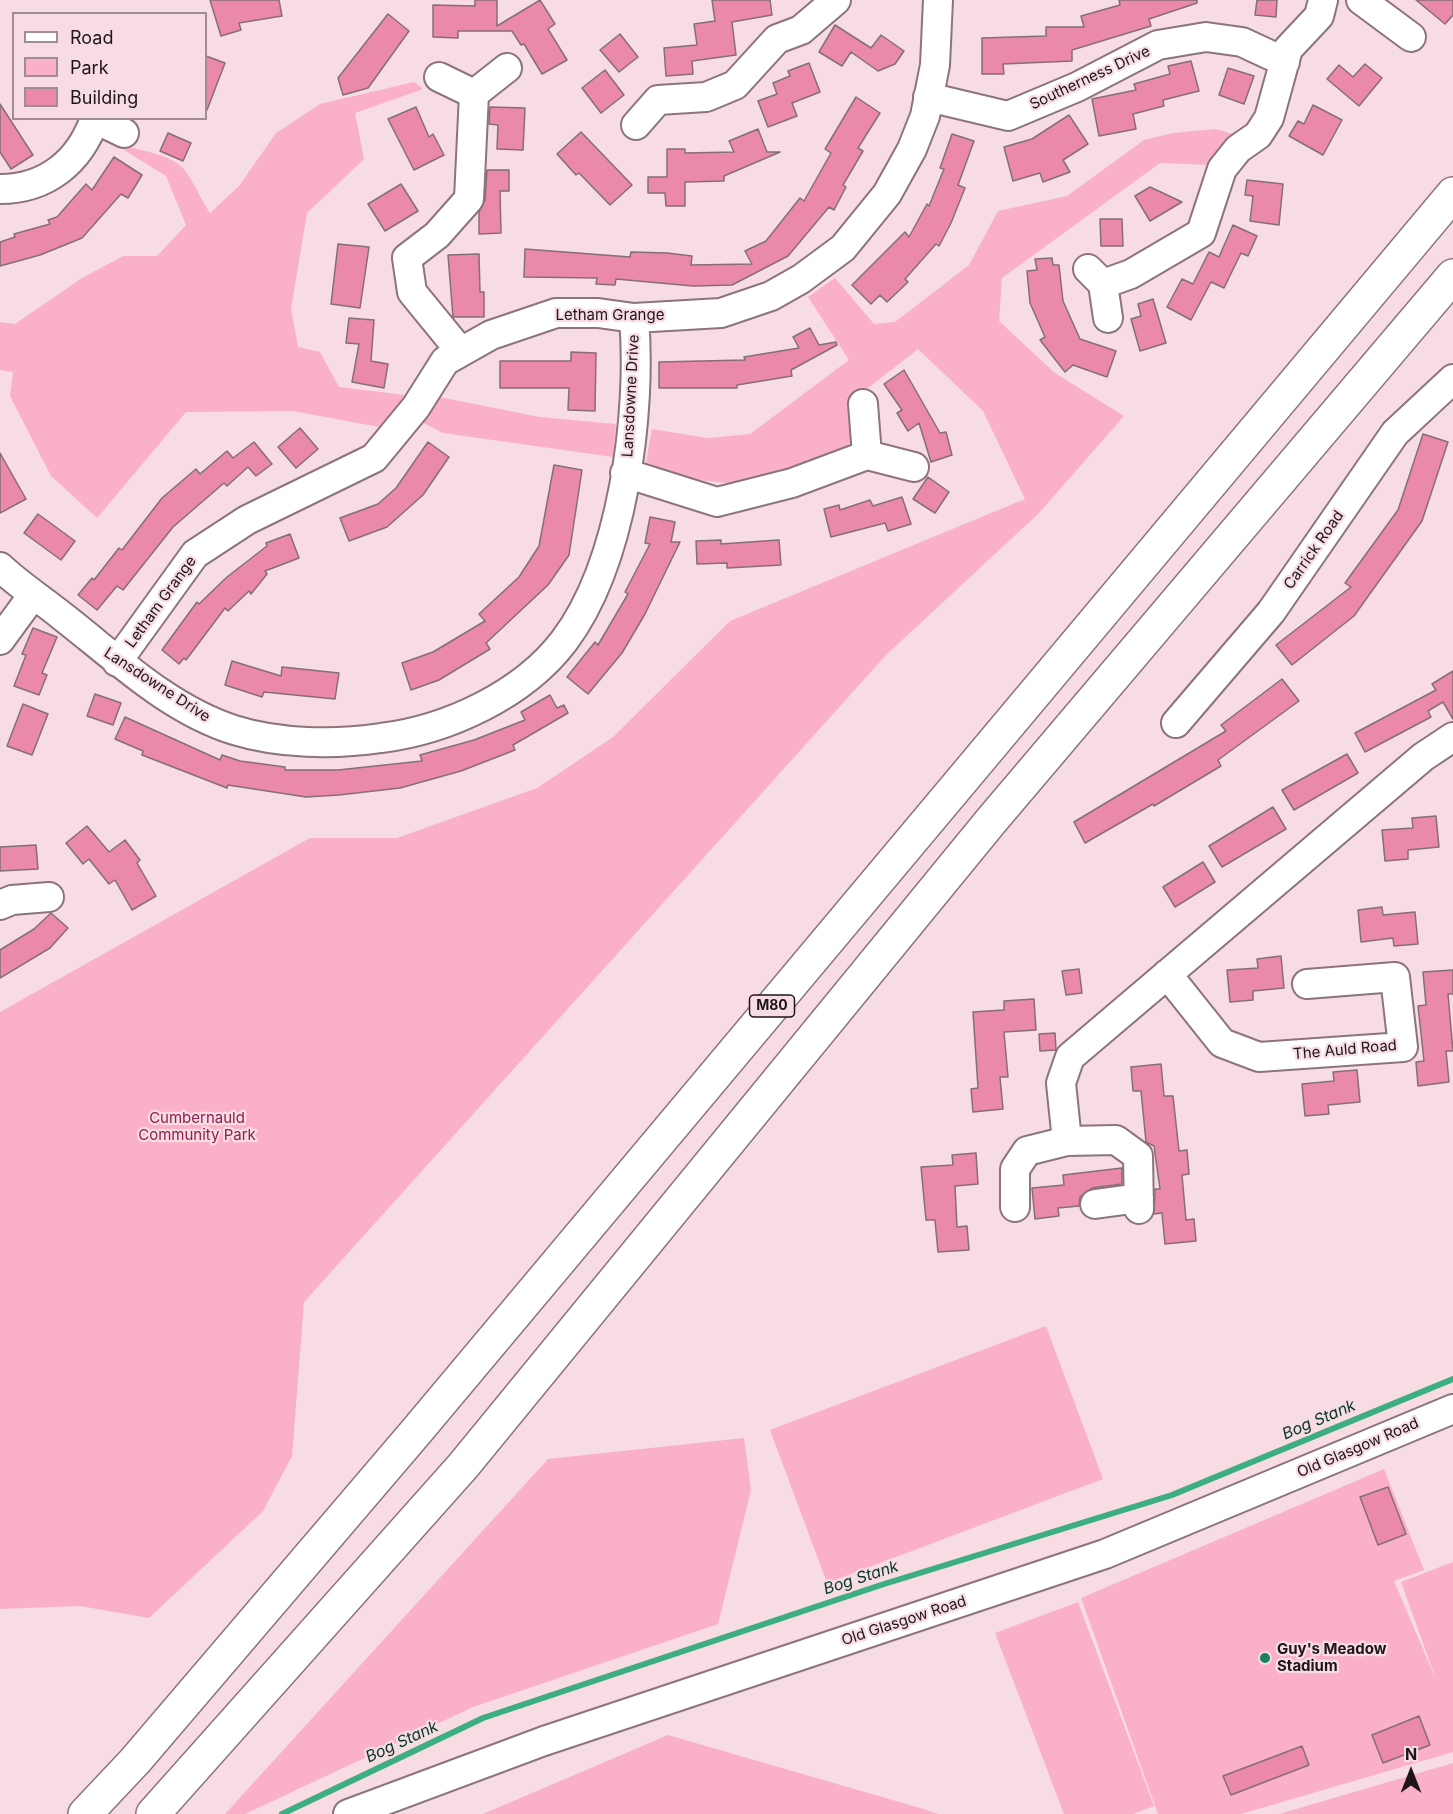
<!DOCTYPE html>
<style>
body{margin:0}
#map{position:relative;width:1453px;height:1814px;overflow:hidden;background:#f7dce3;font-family:Inter,sans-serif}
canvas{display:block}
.legend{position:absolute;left:12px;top:12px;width:195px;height:108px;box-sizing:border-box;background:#f7dce3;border:2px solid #a08c92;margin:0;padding:8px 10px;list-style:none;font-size:18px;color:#1e1518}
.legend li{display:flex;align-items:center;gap:12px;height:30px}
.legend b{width:30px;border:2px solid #a08c92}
.north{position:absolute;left:1381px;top:1742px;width:60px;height:60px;-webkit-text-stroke:4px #f7dce3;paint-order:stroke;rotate:0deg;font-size:16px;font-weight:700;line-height:24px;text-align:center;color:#1e1518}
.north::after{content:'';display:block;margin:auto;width:21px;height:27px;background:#1e1518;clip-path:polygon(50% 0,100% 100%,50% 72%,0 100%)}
</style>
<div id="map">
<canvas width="1453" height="1814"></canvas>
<ul class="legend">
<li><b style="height:8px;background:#fff"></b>Road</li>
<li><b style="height:16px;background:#fab1c7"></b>Park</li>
<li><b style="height:16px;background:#ea89a8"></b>Building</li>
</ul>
<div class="north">N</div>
</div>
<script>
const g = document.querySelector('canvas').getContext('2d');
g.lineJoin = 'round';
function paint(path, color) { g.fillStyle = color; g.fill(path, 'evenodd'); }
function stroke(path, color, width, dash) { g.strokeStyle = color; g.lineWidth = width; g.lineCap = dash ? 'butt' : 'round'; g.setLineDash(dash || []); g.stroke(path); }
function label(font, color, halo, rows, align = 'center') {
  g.font = font + ' Inter,sans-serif'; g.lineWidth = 4.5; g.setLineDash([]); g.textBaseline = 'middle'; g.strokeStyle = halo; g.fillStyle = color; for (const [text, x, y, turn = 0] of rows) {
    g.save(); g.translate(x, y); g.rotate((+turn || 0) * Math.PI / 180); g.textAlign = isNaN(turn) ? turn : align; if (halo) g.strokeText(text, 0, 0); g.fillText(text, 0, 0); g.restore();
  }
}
const green = new Path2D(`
 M414,82L423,89L355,113L364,159L307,213L291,309L298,347L320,352L339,387L405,395L379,427L293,411L186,412L97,518L51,476L10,396L13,372L0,370V322L15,324L82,278L123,256H157L186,225L166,176L124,150L125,146C143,151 175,155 186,172C195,184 201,200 210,213L239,186L276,133L320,104Z
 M1215,129L1237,135L1211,165L1160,163L1002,278L999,321L1055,373L1124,416L1038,514L886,655L304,1302L292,1456L263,1511L149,1618L80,1606L0,1609V1012L310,838H397L537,788L613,737L730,621L1025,499L983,411L918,349L858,396L853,439L841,454L732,484L676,477L646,462L652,429L707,438L750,434L849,360L808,297L835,278L874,324L895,322L969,265L998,211L1067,196L1144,140L1173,133Z
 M439,397L540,417L616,424L613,457L443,433L420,421Z
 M1046,1326L1103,1479L827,1583L770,1430Z
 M744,1438L751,1490L718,1624L473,1707L245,1814H225L548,1459Z
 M1384,1469L1424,1570L1394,1581L1437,1682L1401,1582L1453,1562V1752L1241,1814H1158L1081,1598Z
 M1078,1602L1154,1806L1133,1814H1064L995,1633Z
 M668,1735L927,1810L938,1814H483Z
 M1453,1763V1814H1279Z`);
const stream = new Path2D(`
 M282,1814L483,1718L881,1585L1172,1495L1453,1379`);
const building = new Path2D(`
 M210,0H279L282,16L239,23L241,30L221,36Z
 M475,0H497V26L540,0L555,24L548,29L567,60L542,74L524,44L521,45L512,31H458V38L433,37V5L475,6Z
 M712,0H770L772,15L732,22L736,55L692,61L693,74L666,76L664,48L697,45L694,24L715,21Z
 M1119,0H1197V3L1149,19L1151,26L1072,50V61L1003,64L1004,74H982V38L1046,36V27H1084L1081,16L1120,5Z
 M1257,0H1277L1276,17L1255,15Z
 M1416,0H1453V15L1445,24Z
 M388,14L409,31L368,88L343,95L338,78Z
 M835,25L871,48L881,35L904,51L895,64L878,71L851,52L842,66L819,52Z
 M620,34L638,57L619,72L600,50Z
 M206,56L225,63L207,110H206Z
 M1191,61L1199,91L1163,100L1164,106L1133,114L1136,129L1099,136L1092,99L1136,90L1134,84L1170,74L1168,66Z
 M809,63L820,92L792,103L797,116L768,127L758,101L777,94L773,83L790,76L788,71Z
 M1365,64L1382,78L1359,106L1327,79L1339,65L1353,77Z
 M1228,68L1254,76L1244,104L1219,95Z
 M605,70L624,95L601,113L582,88Z
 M856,97L880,113L858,148L863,151L843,185L846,187L834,210L829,207L788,256L732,285L693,286L616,279L615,285L596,284L597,278L524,277L525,249L630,257L631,252L667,253L692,256L691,265L752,264L745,251L766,241L800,198L804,201L831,153L825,149Z
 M0,104L33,155L11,169L0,152Z
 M1313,105L1342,120L1323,155L1289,136L1298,121L1304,124Z
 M416,107L429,137L433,134L444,155L414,170L388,119Z
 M490,107L525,108L523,150L497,149L498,125L489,124Z
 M1069,115L1088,144L1063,160L1070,172L1043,182L1040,173L1013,181L1004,147L1032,139Z
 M758,129L767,152H780L724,176V181L685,182V206H666L665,193H648V177H667V149H685V153L734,152L729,141Z
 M581,132L632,185L610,205L579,173L576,175L557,154Z
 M168,133L191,143L183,161L160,151Z
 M952,134L974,141L958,185L965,188L951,223L939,246L936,244L905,279L908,282L887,302L880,295L871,304L852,285L905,232L909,237L927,204L929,206L944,169L940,168Z
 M114,157L142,175L128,198L121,194L82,238L40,255L0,266V242L15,237L14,234L50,224L48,220L57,217L86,184L92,190Z
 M487,170H509V191H500L501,233L479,234V212L485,200Z
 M1247,180L1283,184L1279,225L1250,221L1253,196L1245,195Z
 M401,184L418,211L385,231L368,204Z
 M1150,187L1182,202L1150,221L1135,196Z
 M1100,219H1122L1123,246H1101Z
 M1233,225L1257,236L1248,256L1241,253L1224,288L1211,282L1191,320L1167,307L1182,279L1193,284L1209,252L1219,257Z
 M338,244L369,247L360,308L331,304Z
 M479,254L480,292H484V317H453L448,255Z
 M1052,258L1053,265H1059L1063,301L1080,339L1116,351L1107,377L1073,365L1065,372L1040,340L1045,337L1030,303L1027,271L1037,270L1035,259Z
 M1153,299L1166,343L1140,351L1131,319L1141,316L1138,304Z
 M349,318L374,320L371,361L388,364L384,388L352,382L359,344L346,343Z
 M810,328L819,345L836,342L837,345L791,370L792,376L737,385V388H659V362L745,360L744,357L799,348L793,337Z
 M571,352L596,353L595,411L568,410L569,388H500V361H571Z
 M904,370L940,433L946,432L952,455L931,462L919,423L908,431L897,413L902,410L884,384Z
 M300,428L318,449L296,468L278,447Z
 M1423,434L1448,442L1422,521L1354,616L1292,665L1276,645L1351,587L1345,583L1398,510Z
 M254,442L272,464L256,476L248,467L227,486L224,483L173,527L123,590L117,586L97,610L78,595L92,578L94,580L119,548L122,550L162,498L196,469L200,474L227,451L233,458Z
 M428,442L449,457L423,495L387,527L349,541L340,518L378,504L396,488Z
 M0,453L26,499L0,513Z
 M554,465L582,470L569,555L548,585L486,643L490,649L439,680L411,690L402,663L433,652L485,621L479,614L519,577L539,546Z
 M928,477L949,492L935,513L913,499Z
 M902,497L911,524L888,531L885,523L831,537L824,509L839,505L840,510L870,500L873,506Z
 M38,514L75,541L61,560L24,533Z
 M650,517L675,522L671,542H680L645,614L622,653L588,694L567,677L595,642L598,645L628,594L625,592L650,544L645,543Z
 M290,534L299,558L265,571L267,574L251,594L249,591L228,611L225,608L186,660L184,658L179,664L162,650L197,602L199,604L227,577L267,546L266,543Z
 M721,540V544L779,540L781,565L727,568V563L697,564L696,541Z
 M33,628L57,637L42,673L47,675L39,695L14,686L26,655L22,654Z
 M232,661L281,676L282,667L339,673L335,699L264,692L262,697L225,685Z
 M1453,671V719L1443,702L1428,711L1431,717L1365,752L1355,733L1436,690L1432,684Z
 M1282,679L1299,701L1218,760L1221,766L1154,806L1153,804L1085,843L1074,822L1226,731L1221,725Z
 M95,694L121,703L113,725L87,716Z
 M550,695L557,708L564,705L568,713L513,745L515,750L461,771L400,788L339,795L306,797L228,785L227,788L142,755L143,751L115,739L125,717L220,760L222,755L240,761L285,767V770H338L422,761L420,755L474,740L525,720L521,712Z
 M23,704L48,714L32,755L7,746Z
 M1347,754L1358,773L1294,810L1282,790Z
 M1273,807L1286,829L1222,867L1209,846Z
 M1436,816L1439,847L1408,850V859L1385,861L1382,830L1413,828L1412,818Z
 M87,826L109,852L125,840L140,860L137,863L156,896L132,910L115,880L109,884L89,859L83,864L66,843Z
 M36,845L38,869L0,871V847Z
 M1203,862L1215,882L1175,907L1163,887Z
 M1382,907L1383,915L1415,912L1418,944L1394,946L1393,938L1361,942L1358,910Z
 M51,913L68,928L50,948L0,978V950L34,929Z
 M1281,956L1284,988L1253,991V1000L1230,1002L1227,970L1258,968L1257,959Z
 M1079,969L1082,993L1066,995L1062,971Z
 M1453,970V994H1448L1453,1051H1446L1449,1082L1418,1086L1416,1062L1424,1061L1418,1006L1426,1005L1423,972Z
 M1034,999L1036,1030L1004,1032L1008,1077H1000L1003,1109L973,1112L971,1089L978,1088L973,1012L1004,1010V1001Z
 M1055,1033L1056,1050L1040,1051L1039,1034Z
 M1161,1064L1164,1096H1173L1179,1151L1187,1150L1189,1174L1182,1175L1186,1220L1194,1219L1196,1241L1165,1244L1162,1213L1154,1214L1155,1189H1160L1154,1146L1146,1142L1141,1091H1133L1131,1067Z
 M1357,1070L1360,1102L1328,1105L1329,1114L1305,1116L1302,1084L1334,1081L1333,1072Z
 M976,1153L978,1184L955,1186L957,1227L967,1226L969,1250L938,1252L935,1220H926L921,1167L953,1165L952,1155Z
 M1122,1168V1184L1092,1188L1080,1197L1079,1206L1058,1208L1059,1216L1035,1219L1032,1188L1064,1185L1063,1175Z
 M1388,1487L1406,1534L1378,1545L1360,1497Z
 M1419,1716L1430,1745L1383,1763L1372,1735Z
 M1302,1746L1309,1765L1231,1795L1223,1776Z`);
const minor = new Path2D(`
 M1361,0L1411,37
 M439,77L474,94
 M928,97L1008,116L1077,87L1158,45L1206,37L1242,42L1285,62
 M95,119L124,133
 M636,125L658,100L706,97L735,85L777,39L801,30L836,0
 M0,189C46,189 80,162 95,118
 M1088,269L1103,284L1108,318
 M1103,284L1131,274L1201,233L1222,169L1238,149L1258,135L1269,118L1288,49L1319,16L1323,0
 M461,352L412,292L407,258L437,235L469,199L474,94L507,68
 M863,404L867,455
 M625,473L717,502L792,483L867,455L914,467
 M0,567C19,585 41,599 62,616C115,657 168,709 234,730C279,744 334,745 381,738C447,730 523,695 564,641C623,563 642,413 634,318
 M0,640L33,595
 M117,662L195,554L247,520L374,458L416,407L445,361L491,335L556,313H598L634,318L721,313L771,296L801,279L843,248L887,194L912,149L925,116L935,65L938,0
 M1176,723L1271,612L1395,433L1453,379
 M0,905L12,900L49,897
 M1167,974L1222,1043L1259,1057L1403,1047L1395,977L1307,984
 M1067,1141L1061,1083L1070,1057L1423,757L1453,737
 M1095,1204L1139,1198
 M1015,1207V1169L1027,1151L1067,1141L1116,1140L1138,1156L1139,1209
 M348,1814L544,1741L1105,1554L1453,1409`);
const highway = new Path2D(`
 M85,1814L135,1761L415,1433L1453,194
 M153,1814L463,1466L991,821L1453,276`);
const markers = [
 [1265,1658,6,"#1a825d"]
];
const shields = [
 [772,1006,45]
];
const shieldNames = [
 ["M80",772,1006]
];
const streetNames = [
 ["Southerness Drive",1090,78,-25],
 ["Letham Grange",610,315],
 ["Lansdowne Drive",631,396,-87],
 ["Carrick Road",1314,550,-55],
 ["Letham Grange",161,602,-54],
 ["Lansdowne Drive",157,685,33],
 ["The Auld Road",1345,1050,-5],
 ["Old Glasgow Road",1358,1448,-23],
 ["Old Glasgow Road",904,1621,-18]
];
const parkNames = [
 ["Cumbernauld",197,1118],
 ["Community Park",197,1135]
];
const poiNames = [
 ["Guy's Meadow",1277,1649],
 ["Stadium",1277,1666]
];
const waterNames = [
 ["Bog Stank",1319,1420,-23],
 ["Bog Stank",861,1578,-18],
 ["Bog Stank",402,1742,-25]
];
paint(green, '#fab1c7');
stroke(stream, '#3cae81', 6);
paint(building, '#ea89a8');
stroke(building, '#866e75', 1.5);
stroke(minor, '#8c747a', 32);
stroke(highway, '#8c747a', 36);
stroke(minor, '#fff', 28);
stroke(highway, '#fff', 33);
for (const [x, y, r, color] of markers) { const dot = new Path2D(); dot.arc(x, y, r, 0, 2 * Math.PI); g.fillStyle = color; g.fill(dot); stroke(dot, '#f7dce3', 2); }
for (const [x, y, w] of shields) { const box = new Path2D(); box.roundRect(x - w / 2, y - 11, w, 22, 4.5); g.fillStyle = '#f7dce3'; g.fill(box); stroke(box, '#1e1518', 1.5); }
label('bold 14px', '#1e1518', null, shieldNames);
label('15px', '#1e1518', '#f7dce3', streetNames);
label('15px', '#8f1f4f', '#f7dce3', parkNames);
label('bold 15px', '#1e1518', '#f7dce3', poiNames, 'left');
label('italic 16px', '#063826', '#f7dce3', waterNames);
</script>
